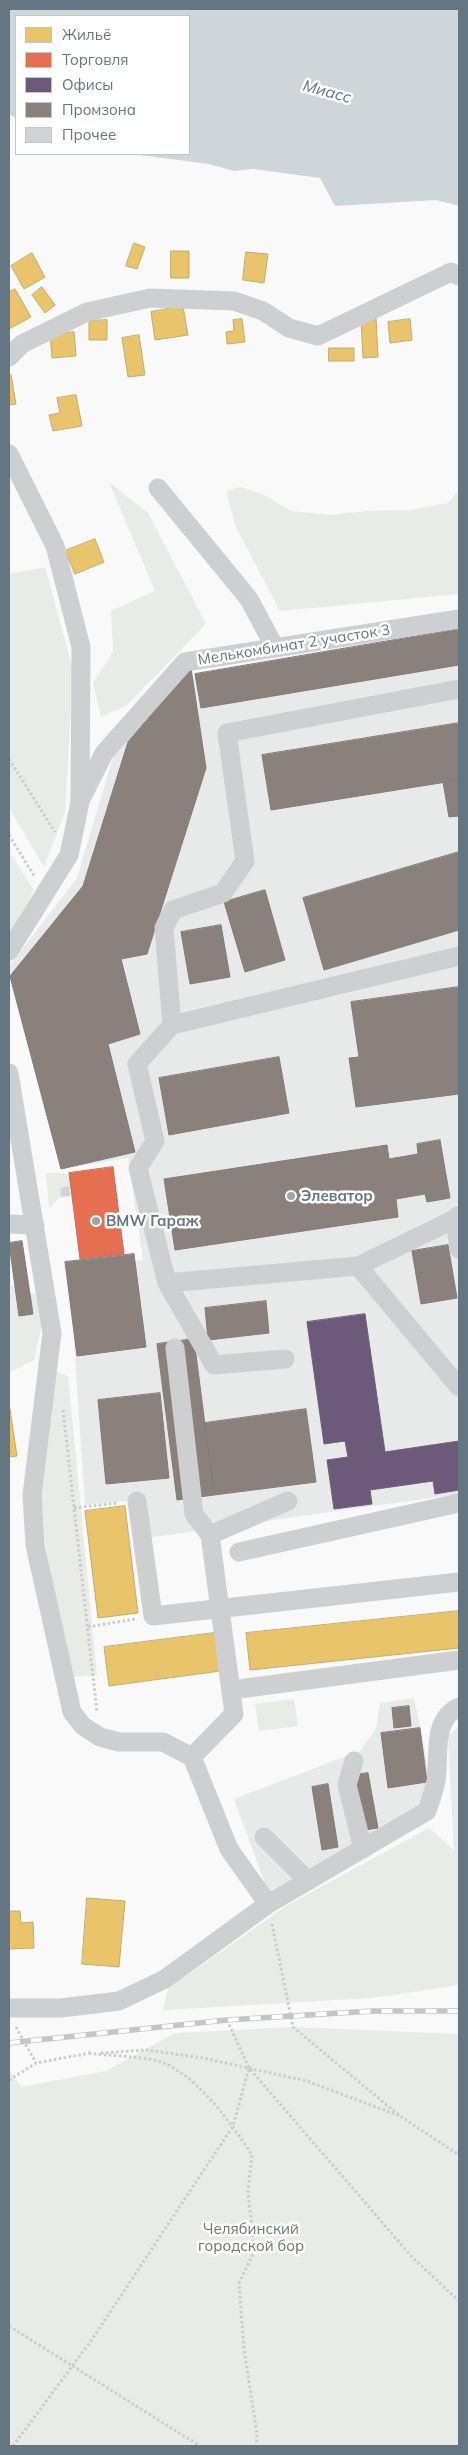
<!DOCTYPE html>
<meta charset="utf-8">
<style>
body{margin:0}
#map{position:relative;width:468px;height:2455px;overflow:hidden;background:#f9f9f9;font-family:Mulish,sans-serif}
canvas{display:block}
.frame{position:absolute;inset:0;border:10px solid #657683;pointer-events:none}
.legend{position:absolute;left:15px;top:15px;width:175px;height:140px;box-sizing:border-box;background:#fff;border:1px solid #c1c8cd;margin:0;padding:6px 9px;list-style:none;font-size:15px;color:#657683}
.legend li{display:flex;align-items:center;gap:10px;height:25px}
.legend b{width:25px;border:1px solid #c1c8cd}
</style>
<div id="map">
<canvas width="468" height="2455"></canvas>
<div class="frame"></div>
<ul class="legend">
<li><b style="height:14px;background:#e9c46a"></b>Жильё</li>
<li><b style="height:14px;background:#e76f51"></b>Торговля</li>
<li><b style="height:14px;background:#6d597a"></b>Офисы</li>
<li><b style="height:14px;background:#8a817c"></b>Промзона</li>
<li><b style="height:14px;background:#d0d2d3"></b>Прочее</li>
</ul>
</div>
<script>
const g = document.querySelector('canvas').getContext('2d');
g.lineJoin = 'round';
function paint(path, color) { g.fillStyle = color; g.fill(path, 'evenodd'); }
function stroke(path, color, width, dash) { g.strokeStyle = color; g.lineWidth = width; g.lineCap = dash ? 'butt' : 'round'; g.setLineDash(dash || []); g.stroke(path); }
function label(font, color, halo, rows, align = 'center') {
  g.font = font + ' Mulish,sans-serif'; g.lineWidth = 5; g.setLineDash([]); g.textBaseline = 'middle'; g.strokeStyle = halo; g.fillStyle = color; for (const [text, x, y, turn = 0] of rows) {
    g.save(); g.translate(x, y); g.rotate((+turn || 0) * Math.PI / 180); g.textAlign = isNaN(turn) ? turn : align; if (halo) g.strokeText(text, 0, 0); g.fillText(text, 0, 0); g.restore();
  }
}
const built = new Path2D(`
 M459,632V1494L139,1539L134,1500L85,1505L69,1269L143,1260L128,1158L61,1169L9,978V966L77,878L118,740L180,680Z
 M414,1698L432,1786L421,1807L268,1892L234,1799L360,1751L376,1729L380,1703Z
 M459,1726V1951L448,1736Z`);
const green = new Path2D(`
 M109,482L148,513L206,624L127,705L101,717L93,683L113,652L111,611L155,591Z
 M241,487L264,495L291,511L331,515L367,511L411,510L448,503L459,490V594L280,611L236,527L226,491Z
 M45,567L73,670L65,812L44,867L9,808V574Z
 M9,851L34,890L9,937Z
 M46,1173H63L76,1178L79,1195L59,1198L49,1208Z
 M11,1285L35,1294L44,1316L34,1360L10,1372L9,1286Z
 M56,1372L68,1376L97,1675L69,1677L39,1506Z
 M294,1699L298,1726L259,1731L255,1704Z
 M429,1828L459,1855V1985L372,1998L163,2010L168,1989L286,1906Z
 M293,2027L459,2034V2446H9V2069L21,2087L106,2071L175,2033Z`);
const water = new Path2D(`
 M9,9H459V206L436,200L335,206L320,178L253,169L234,171L209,164L132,154H189V16H16V118L9,114Z`);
const homes = new Path2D(`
 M134,243L145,247L137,269L126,266Z
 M171,251H189V278H171Z
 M246,252L268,254L264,283L243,280Z
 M32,253L45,277L24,289L11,266Z
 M42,287L55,305L45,313L32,295Z
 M15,289L31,317L9,329V292Z
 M183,306L188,335L155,340L151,312Z
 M376,318L378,357L363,358L361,319Z
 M242,319L245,342L227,344L226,332L234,331L233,320Z
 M410,319L412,340L390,343L388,322Z
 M107,320V340H89V321Z
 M74,332L76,356L52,358L50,335Z
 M139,335L145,375L128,377L122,338Z
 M329,348H354V361H329Z
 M11,375L16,404L9,405V376Z
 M76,395L82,426L53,431L49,415L60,413L57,398Z
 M95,539L104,562L75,574L65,551Z
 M9,1403L17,1456L9,1457Z
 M125,1506L138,1613L98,1618L85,1511Z
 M459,1611V1648L250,1670L246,1633Z
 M214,1633L220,1671L109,1686L104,1647Z
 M87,1898L125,1901L119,1967L82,1964Z
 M9,1911H20L21,1923L33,1922L34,1948L9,1949Z`);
const shops = new Path2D(`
 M113,1167L124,1254L80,1259L69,1173Z`);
const offices = new Path2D(`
 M365,1314L385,1452L459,1441V1490L435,1494L433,1481L370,1490L372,1504L334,1509L327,1460L348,1457L345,1441L324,1444L307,1322Z`);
const industry = new Path2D(`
 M459,629V665L201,708L195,674Z
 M191,668L206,768L147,954L121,959L140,1034L108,1044L135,1152L61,1169L10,976L83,886L128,742Z
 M459,723V780L271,810L262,755Z
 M459,780V816L449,817L443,782Z
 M459,852V930L324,970L303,898Z
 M265,890L285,960L245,972L224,902Z
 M221,925L230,977L190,984L181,932Z
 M459,987V1094L356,1107L349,1058L359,1057L351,1002Z
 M279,1057L289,1113L169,1135L159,1078Z
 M440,1140L450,1198L427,1202L425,1194L396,1199L398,1217L175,1250L164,1179L387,1145L389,1159L418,1154L417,1144Z
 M22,1241L33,1314L19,1316L9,1243Z
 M448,1245L457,1298L421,1304L412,1251Z
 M134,1254L146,1347L77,1356L65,1262Z
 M266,1301L269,1333L208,1340L205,1308Z
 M194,1339L214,1495L177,1500L157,1344Z
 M160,1393L169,1478L106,1484L98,1400Z
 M306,1409L316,1482L214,1495L205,1423Z
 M409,1706L411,1726L394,1728L392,1708Z
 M420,1728L427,1782L388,1788L381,1733Z
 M368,1773L378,1828L365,1830L355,1775Z
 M328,1784L338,1847L322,1850L312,1787Z`);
const building = new Path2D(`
 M69,1186L71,1196L61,1197L60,1188Z`);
const path = new Path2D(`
 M9,759L55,832
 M9,835L35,877
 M63,1410L97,1712
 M74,1508L118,1503
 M88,1627L135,1619
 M272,1924L293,2027L400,2116L459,2155
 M227,2020L249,2068L412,2257L459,2301
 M16,2027L36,2063
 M89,2053C110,2056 133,2056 154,2060C192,2068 232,2124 252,2155L248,2193L255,2250L239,2283L244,2349L257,2434L256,2446
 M101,2053L146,2050L203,2058L307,2081L400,2116
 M9,2080L36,2063L90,2053
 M9,2326L200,2446
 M13,2446L93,2338L233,2126L249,2068`);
const minor = new Path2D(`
 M9,357L22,344L87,312L150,298L234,301L263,311L289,328L318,336L451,272L459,276
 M9,454L55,546L81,647L80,802L69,855L9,951
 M158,488L249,599L274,646
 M459,689L227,733L245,861L223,893L173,910L164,928L172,1025L137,1064L155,1141L138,1168L167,1283L358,1266L455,1219L459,1215
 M82,797L104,753L185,662L459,619
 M172,1025L459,956
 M9,1073L52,1333L32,1495L35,1545L72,1712L83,1726L100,1737L119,1742H163L192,1757L229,1849L268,1904
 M455,1219L459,1249
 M9,1224L35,1225
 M358,1266L459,1387
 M167,1283L214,1365L285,1359
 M175,1348L194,1514L210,1535L234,1714L192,1757
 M137,1501L153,1616L459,1582
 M210,1535L288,1501
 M239,1552L459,1503
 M231,1690L459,1660
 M354,1761L347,1785L363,1849
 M264,1837L308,1881
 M9,2008H61L119,2001L165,1979L268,1904L427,1811C430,1802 434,1791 436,1781C440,1756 431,1720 459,1707`);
const rail = new Path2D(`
 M9,2043L227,2020L373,2011H459`);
const markers = [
 [291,1196,5,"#99a4ac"],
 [96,1221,5,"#99a4ac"]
];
const streetNames = [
 ["Мелькомбинат 2 участок 3",294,645,-9]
];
const poiNames = [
 ["Элеватор",301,1196],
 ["BMW Гараж",106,1221]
];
const parkNames = [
 ["Челябинский",251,2229],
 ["городской бор",251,2246]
];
const waterNames = [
 ["Миасс",327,92,15]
];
paint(built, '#e8e9e9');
paint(green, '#e8ebe6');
paint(water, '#ced6d9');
paint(homes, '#e9c46a');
stroke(homes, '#c1ad72', 1);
paint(shops, '#e76f51');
stroke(shops, '#c07160', 1);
paint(offices, '#6d597a');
stroke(offices, '#6b627d', 1);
paint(industry, '#8a817c');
stroke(industry, '#7f7e7e', 1);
paint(building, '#d0d2d3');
stroke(building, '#e8e8e8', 1);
stroke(path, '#cbcccd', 3, [2.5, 2.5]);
stroke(minor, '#cecfd0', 19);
stroke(rail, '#c3c5c6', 5.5);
stroke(rail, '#fff', 4, [11]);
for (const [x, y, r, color] of markers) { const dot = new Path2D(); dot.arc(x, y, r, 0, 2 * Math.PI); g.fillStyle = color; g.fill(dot); stroke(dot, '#fff', 2); }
label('15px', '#657683', '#fff', streetNames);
label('bold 15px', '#657683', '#fff', poiNames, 'left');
label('15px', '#687a64', '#fff', parkNames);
label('italic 16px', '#60757c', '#fff', waterNames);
</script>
